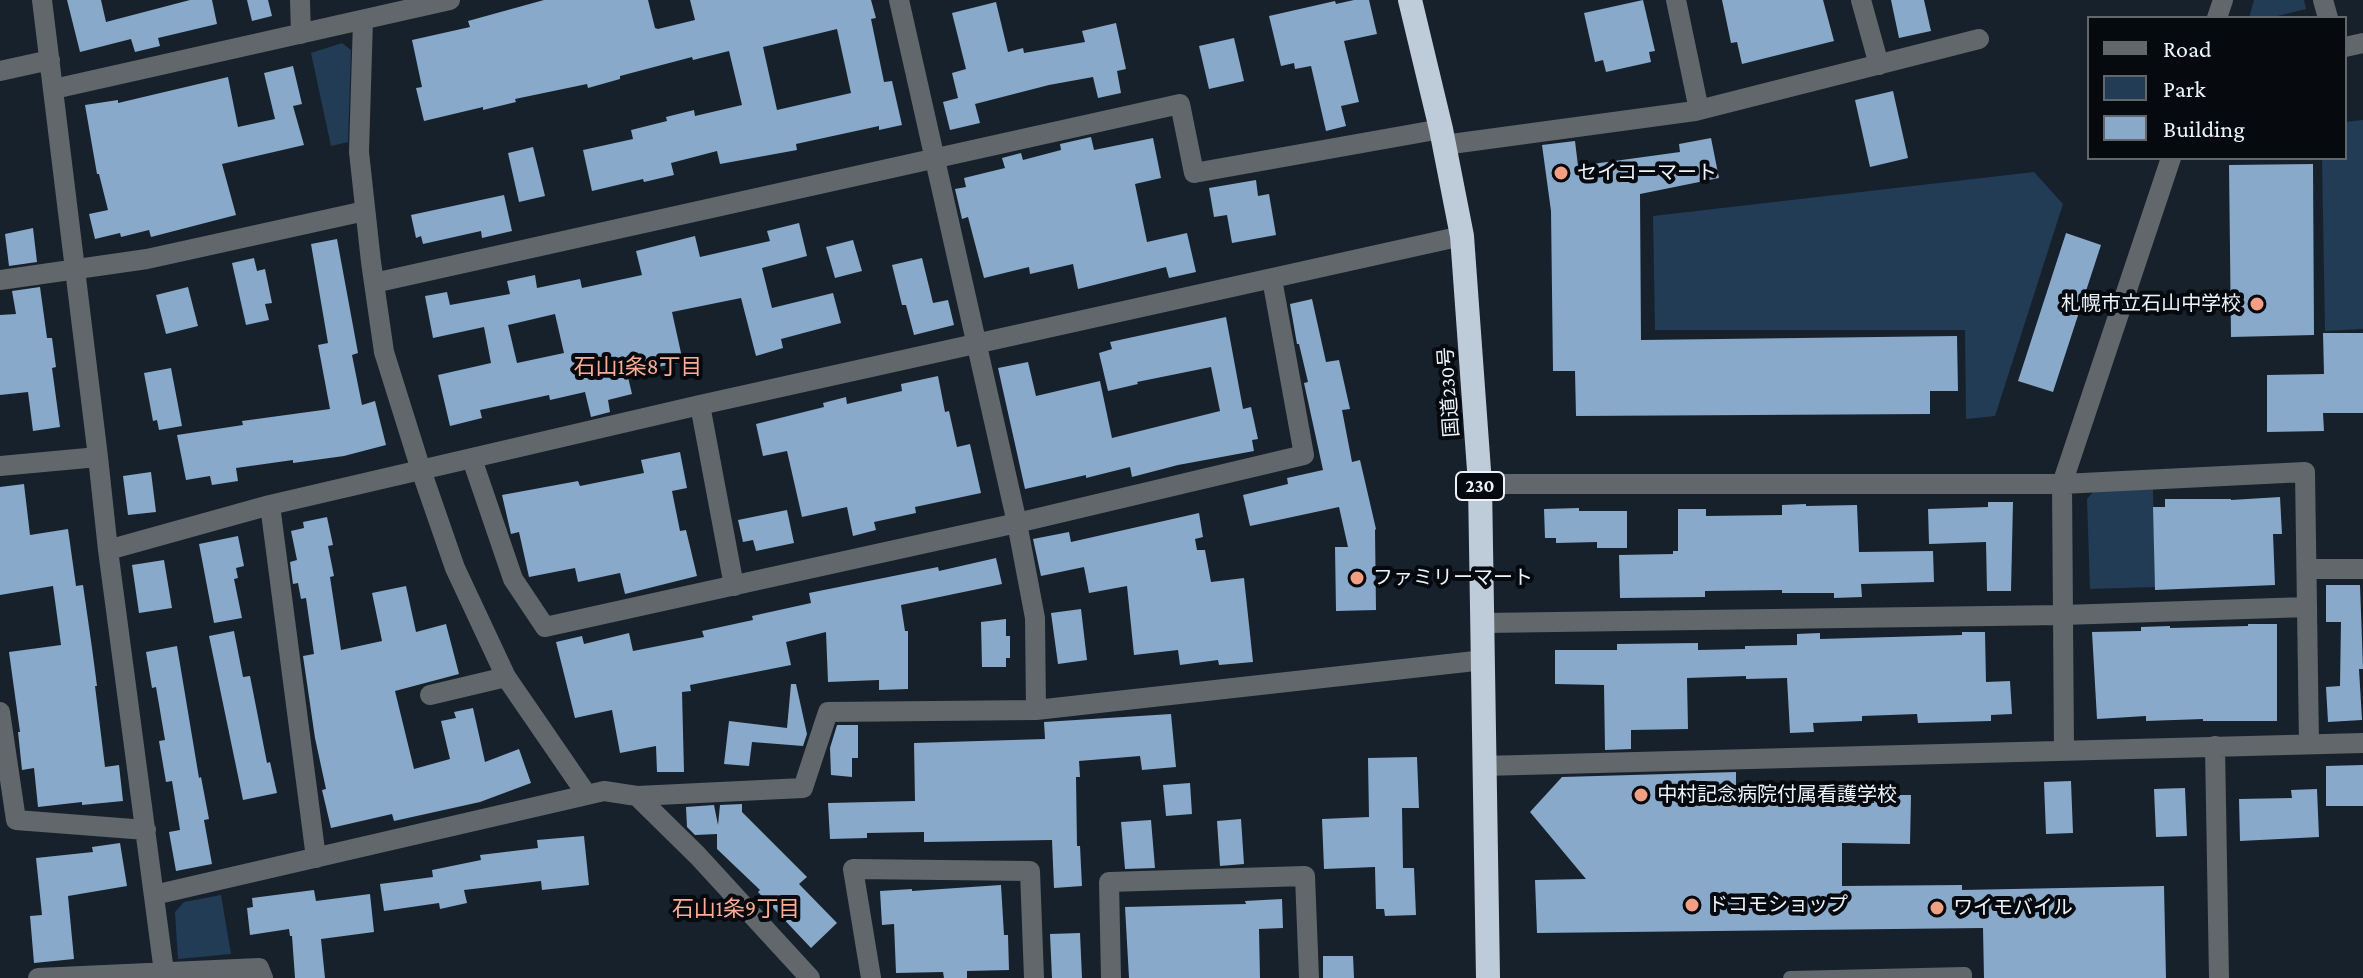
<!DOCTYPE html>
<meta charset="utf-8">
<style>
body{margin:0}
#map{position:relative;width:2363px;height:978px;overflow:hidden;background:#17212b;font-family:"Crimson Pro",serif}
canvas{display:block}
.legend{position:absolute;left:2087px;top:16px;width:260px;height:144px;box-sizing:border-box;background:#060a0e;border:2px solid #62676c;margin:0;padding:10px 14px;list-style:none;font-size:24px;color:#edf3fa}
.legend li{display:flex;align-items:center;gap:16px;height:40px}
.legend b{width:40px;border:2px solid #62676c}
</style>
<div id="map">
<canvas width="2363" height="978"></canvas>
<ul class="legend">
<li><b style="height:10px;background:#62676c"></b>Road</li>
<li><b style="height:22px;background:#223c55"></b>Park</li>
<li><b style="height:22px;background:#88a9ca"></b>Building</li>
</ul>
</div>
<script>
const g = document.querySelector('canvas').getContext('2d');
g.lineJoin = 'round';
function paint(path, color) { g.fillStyle = color; g.fill(path, 'evenodd'); }
function stroke(path, color, width, dash) { g.strokeStyle = color; g.lineWidth = width; g.lineCap = dash ? 'butt' : 'round'; g.setLineDash(dash || []); g.stroke(path); }
function label(font, color, halo, rows, align = 'center') {
  g.font = font + ' "Crimson Pro","Noto Sans JP",serif'; g.lineWidth = 8; g.setLineDash([]); g.textBaseline = 'middle'; g.strokeStyle = halo; g.fillStyle = color; for (const [text, x, y, turn = 0] of rows) {
    g.save(); g.translate(x, y); g.rotate((+turn || 0) * Math.PI / 180); g.textAlign = isNaN(turn) ? turn : align; if (halo) g.strokeText(text, 0, 0); g.fillText(text, 0, 0); g.restore();
  }
}
const green = new Path2D(`
 M2254,0H2304L2306,9L2269,18H2249Z
 M342,43L351,50L348,142L331,146L311,53Z
 M2363,120V329L2325,331L2322,158H2345V122Z
 M2034,172L2063,204L1995,416L1966,419L1965,330H1655L1653,216Z
 M2153,489L2155,587L2090,589L2087,499L2095,490Z
 M221,895L231,954L178,959L175,912L184,902Z`);
const building = new Path2D(`
 M67,0H101L106,22L190,0H212L217,24L158,38L160,46L135,52L131,39L80,52Z
 M247,0H268L272,16L252,21Z
 M544,0H648L655,28L658,29L695,20L690,0H871L876,18L871,19L884,82L892,81L902,125L879,130V126L796,144L797,150L720,164L717,151L671,163L674,175L644,182L643,179L592,191L583,150L633,139L631,130L667,121L666,117L694,110L695,116L742,105L729,51L693,60L692,57L620,76V79L588,88L587,84L515,99L516,102L483,110V107L424,121L416,88L422,87L412,40L470,27L468,21ZM837,29L851,93L777,110L763,47Z
 M1354,0H1369L1377,34L1344,41L1359,102L1341,106L1346,126L1326,131L1311,66L1295,69L1294,63L1281,66L1269,16L1335,1L1336,4Z
 M1643,0L1655,51L1649,52L1651,62L1606,72L1603,60L1595,62L1584,13Z
 M1722,0H1823L1834,41L1742,64L1737,42L1731,43Z
 M1891,0H1924L1931,31L1899,38Z
 M996,2L1008,52L1023,48L1024,53L1085,42L1082,31L1116,23L1126,69L1117,71L1121,93L1098,98L1093,77L1049,85L975,104L980,123L950,130L943,102L958,98L952,73L966,69L952,13Z
 M1234,38L1244,81L1209,89L1199,46Z
 M293,66L302,104L293,106L304,145L222,164L236,215L151,237L149,230L121,237L120,233L95,239L89,214L108,210L99,174H97L85,105L118,100V103L228,77L238,127L275,119L264,73Z
 M1893,91L1908,158L1870,167L1855,100Z
 M1091,137L1094,150L1153,138L1161,178L1135,184L1147,242L1187,233L1196,272L1169,278L1166,267L1078,289L1073,264L1030,274L1029,267L984,278L968,217L962,219L955,189L966,187L964,178L1005,168L1002,158L1021,153L1023,160L1061,150L1060,144Z
 M1711,138L1719,178L1640,194L1641,340L1957,336L1958,391H1930V414L1576,416L1575,371H1553L1551,211L1542,145L1575,141L1578,166L1680,152L1679,144Z
 M533,147L545,196L519,202L508,153Z
 M2313,164L2314,335L2231,337L2229,165Z
 M1256,180L1258,196L1269,194L1276,235L1232,243L1227,215L1214,217L1209,188Z
 M504,195L512,231L482,238L481,231L423,244L421,236L416,238L411,215Z
 M799,223L807,256L762,268L772,308L833,293L841,323L781,339L783,348L756,356L741,298L672,312L683,362L627,373L632,394L608,400L610,412L591,417L585,392L550,400L549,395L480,410L482,418L450,426L438,375L491,363L484,327L433,338L425,296L447,292L450,305L510,294L507,281L535,275L537,288L580,279L582,288L642,275L636,251L695,236L700,257L770,241L767,231ZM555,314L564,353L517,363L508,325Z
 M33,228L37,262L9,266L5,234Z
 M2066,233L2101,245L2053,392L2018,381Z
 M337,239L358,353L352,355L362,405L375,401L386,445L344,456L293,463V460L236,468L238,481L212,485L210,476L186,480L177,435L243,425L242,421L330,409L318,345L328,343L311,244Z
 M853,240L862,271L835,278L826,247Z
 M254,258L257,271L265,269L272,303L265,304L269,320L246,325L232,263Z
 M922,258L933,303L948,300L954,325L914,335L906,305H902L892,265Z
 M40,287L47,338H52L56,367L52,368L60,427L33,431L28,392L0,395V315L16,314L12,291Z
 M188,287L198,326L166,334L156,295Z
 M1312,299L1326,362L1339,360L1350,409L1342,410L1352,462L1360,460L1376,529L1375,530L1376,610L1336,611L1335,547H1348L1339,507L1250,526L1243,495L1288,484L1287,478L1323,470L1304,383L1308,382L1299,344H1297L1290,304Z
 M1226,317L1243,409L1251,407L1258,439L1252,440L1254,451L1178,465L1132,477L1130,467L1086,478V475L1025,489L998,368L1028,362L1036,396L1100,381L1112,438L1220,411L1211,367L1137,382L1138,384L1108,391L1099,353L1112,349L1110,342Z
 M2323,333H2363V413H2323L2324,431L2267,432V375L2324,374Z
 M171,368L182,426L159,430L157,420L153,421L144,373Z
 M938,376L945,412L949,411L957,447L970,444L981,493L915,507L916,513L874,522L876,530L853,536L847,507L802,517L787,451L763,456L756,424L824,407L823,403L846,397L847,404L902,391L901,384Z
 M680,452L687,488L672,491L680,531L686,530L697,576L625,594L620,573L578,582L575,568L529,577L519,532L511,534L502,495L578,481L580,486L644,473L641,460Z
 M151,472L156,512L128,515L123,476Z
 M24,484L30,535L68,529L76,586L83,585L92,648L97,686H95L105,767L119,765L123,801L82,805V802L38,807L34,768L22,770L18,732H20L9,652L61,645L53,586L0,595V487Z
 M2280,497L2282,534H2273L2275,585L2155,590L2153,507H2165V499H2231V500Z
 M1988,502H2013L2011,591H1987L1986,542L1929,544L1928,509L1988,507Z
 M1806,504V506L1857,505L1859,552L1933,551L1934,582L1861,584L1862,597L1834,598V593H1782V590L1705,591V597L1620,598L1619,555L1673,554V551H1678V509H1706V516L1782,515V505Z
 M1579,508V511H1627V548H1597V542L1556,543V538H1545L1544,509Z
 M787,510L794,543L756,551L753,540L743,542L738,520Z
 M1199,513L1203,537L1195,539L1197,550H1205L1211,582L1244,578L1253,662L1219,665L1218,660L1180,665L1178,650L1134,655L1127,586L1089,593L1084,567L1041,576L1033,539L1069,532L1071,542Z
 M327,517L333,545L328,546L334,576L330,577L341,650L382,641L372,593L406,586L416,632L446,624L459,674L395,691L414,769L450,759L441,721L456,718L454,712L473,708L485,762L519,749L531,783L480,802L394,821L392,814L331,828L322,790L326,789L315,738L303,656L314,654L306,598L301,599L298,583L293,584L290,562L297,560L291,531L304,528L303,522Z
 M238,536L244,566L236,568L238,578L234,579L242,618L214,623L199,544Z
 M996,558L1002,584L901,605L905,631H908V689L879,690V680L828,682L826,632L786,642L791,665L690,685L691,691L682,692L684,772H657L656,746L620,753L612,710L575,718L556,642L582,636L584,644L629,633L633,651L704,637L702,631L753,620L752,616L811,603L809,593L938,567L939,571Z
 M164,560L172,608L139,613L132,565Z
 M2326,585H2360L2363,669H2359L2362,720L2328,722L2326,687L2340,686L2341,622H2326Z
 M1081,609L1087,660L1058,664L1051,613Z
 M1006,619V636H1010V658H1006V667H982L981,622Z
 M2248,624H2277V721H2203V719L2146,721V716L2097,719L2092,632L2141,631V627L2170,626V628L2248,626Z
 M234,631L243,677L250,676L267,763L270,762L277,793L243,800L209,636Z
 M1962,632H1985L1986,682L2010,681L2012,714L1991,715V721L1918,723L1917,714L1862,716V721L1813,723L1814,732L1790,733L1787,678L1746,679V676L1687,678L1688,729L1631,730V749L1605,750L1604,685L1555,684V650H1617V644L1698,643V650L1745,649V646L1797,645V634L1820,633V639L1962,635Z
 M177,646L199,778L201,777L209,819L204,820L212,864L176,871L169,832L180,830L172,781L166,782L159,741L165,740L156,687L152,688L146,652Z
 M791,684H796L807,734L803,746L752,742L749,766L724,764L729,721L787,728Z
 M1171,714L1176,767L1142,770L1140,756L1079,761L1080,777H1076L1077,846H1080L1082,886L1054,888L1052,840L924,842V832L867,833V838L830,839L828,803L915,801L914,743L1045,739L1044,722Z
 M837,725H858V758H852V777L831,775L830,748Z
 M1417,757L1419,808H1402L1403,868H1414L1416,915L1385,916L1384,909H1376L1375,867L1324,869L1322,819L1369,817L1368,758Z
 M2363,765V806H2326V766Z
 M1736,772V785L1774,784V794H1780V803H1874L1875,795H1911L1910,844L1842,843V886L1962,885V890L2164,886L2166,978H1984L1983,928L1537,933L1535,880L1586,879L1530,812L1562,777Z
 M2071,781L2073,833L2046,834L2044,782Z
 M1190,783L1192,814L1166,816L1163,785Z
 M2185,788L2187,836L2156,837L2154,789Z
 M2317,789L2319,837L2240,841L2239,799L2292,798L2291,790Z
 M742,804V812L807,877L799,884L837,923L811,948L758,892L760,890L717,849V834L695,835L687,827L686,807L714,805L718,825L720,805Z
 M1241,819L1244,864L1220,866L1217,821Z
 M1151,820L1155,868L1125,869L1121,822Z
 M584,836L589,885L542,890L541,881L464,890L467,903L440,909L439,903L384,911L380,884L433,877L432,870L481,860L480,855L538,848L537,840Z
 M120,843L127,886L68,896L74,959L34,963L30,916L42,915L36,858L93,852L92,847Z
 M1001,885L1004,935H1008L1009,970L967,971V978H944L943,972L896,973L894,924L882,925L880,891L912,889V891Z
 M314,890L316,901L370,894L374,932L321,939L325,978H295L292,936H290L289,929L250,935L247,908L253,907L252,898Z
 M1282,899L1283,928L1259,929L1260,978H1129L1125,907L1246,904L1245,901Z
 M1080,933L1082,978H1052L1050,934Z
 M1323,956H1353L1354,978H1323Z`);
const lane = new Path2D(`
 M1790,978L1965,974V978`);
const street = new Path2D(`
 M300,0L301,34
 M899,0L1017,523L1035,618L1036,710
 M1676,0L1699,110
 M1861,0L1879,65
 M2323,0L2328,18
 M2217,18L2223,0
 M363,20L359,152L371,262L384,352L421,470L455,568L506,677L587,795
 M2345,47L2363,43
 M0,71L50,60
 M54,89L450,0
 M1444,145L1695,111L1979,39
 M0,280L147,259L365,211
 M374,283L1180,104L1194,173L1441,129
 M700,405L734,586
 M98,457L108,550L164,972
 M472,459L513,579L545,627L1017,523L1304,455L1272,279
 M0,466L98,457L42,0
 M1480,484H2062L2305,472L2309,744
 M270,505L316,858
 M108,550L270,505L700,405L1462,236
 M2308,569H2363
 M1483,623L2063,615L2307,607
 M430,695L506,677
 M0,712L16,820L146,830
 M2215,746L2219,978
 M2064,751L2062,484L2171,158
 M1483,766L2363,743
 M637,796L698,856L810,978
 M154,895L604,791L637,796L803,788L828,712L1036,710L1484,660
 M38,978L259,968L263,978
 M871,978L853,869L1030,871L1034,978
 M1111,978L1109,882L1305,876L1309,978`);
const highway = new Path2D(`
 M1410,0L1441,129L1462,236L1480,484L1488,978`);
const markers = [
 [1561,173,8,"#f39f84"],
 [2257,304,8,"#f39f84"],
 [1357,578,8,"#f39f84"],
 [1641,795,8,"#f39f84"],
 [1692,905,8,"#f39f84"],
 [1937,908,8,"#f39f84"]
];
const shields = [
 [1480,486,48]
];
const shieldNames = [
 ["230",1480,486]
];
const poiNames = [
 ["セイコーマート",1577,173],
 ["札幌市立石山中学校",2241,304,"right"],
 ["ファミリーマート",1373,578],
 ["中村記念病院付属看護学校",1657,795],
 ["ドコモショップ",1708,905],
 ["ワイモバイル",1953,908]
];
const streetNames = [
 ["国道230号",1449,392,-94]
];
const neighbourhoodNames = [
 ["石山1条8丁目",638,367],
 ["石山1条9丁目",736,909]
];
paint(green, '#223c55');
paint(building, '#88a9ca');
stroke(lane, '#62676c', 14);
stroke(street, '#62676c', 20);
stroke(highway, '#becbd8', 24);
for (const [x, y, r, color] of markers) { const dot = new Path2D(); dot.arc(x, y, r, 0, 2 * Math.PI); g.fillStyle = color; g.fill(dot); stroke(dot, '#060a0e', 3); }
for (const [x, y, w] of shields) { const box = new Path2D(); box.roundRect(x - w / 2, y - 14, w, 28, 6); g.fillStyle = '#060a0e'; g.fill(box); stroke(box, '#edf3fa', 2); }
label('bold 18px', '#edf3fa', null, shieldNames);
label('20px', '#edf3fa', '#060a0e', poiNames, 'left');
label('20px', '#edf3fa', '#060a0e', streetNames);
label('22px', '#fcad94', '#060a0e', neighbourhoodNames);
</script>
